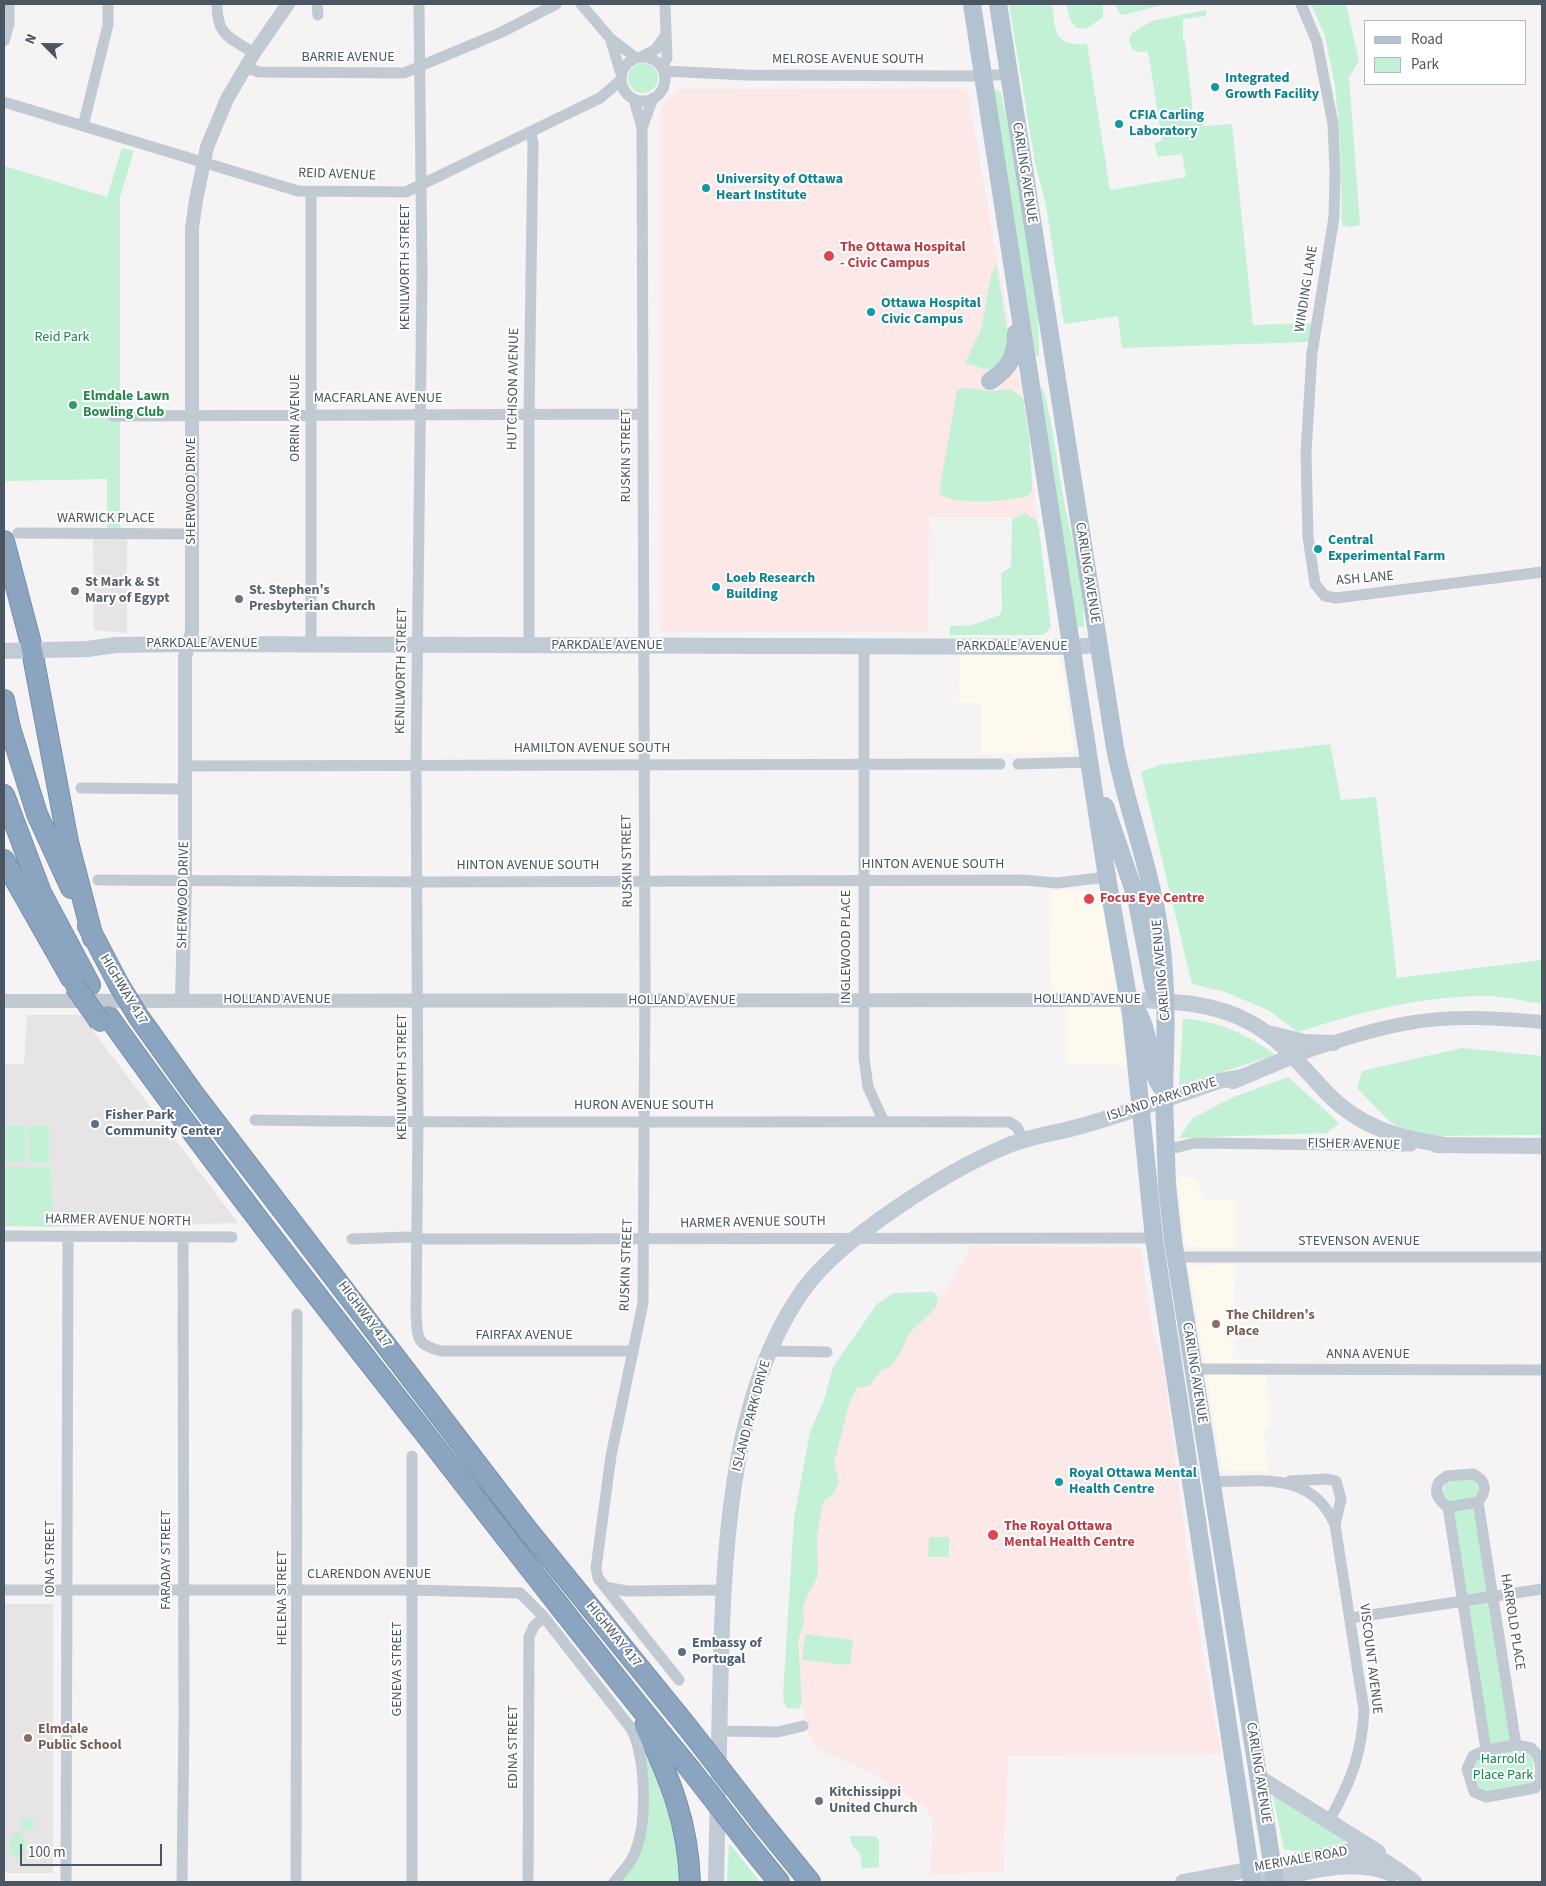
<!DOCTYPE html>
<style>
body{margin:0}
#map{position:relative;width:1546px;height:1886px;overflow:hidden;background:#f5f3f3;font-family:"Source Sans 3",sans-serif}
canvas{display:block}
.frame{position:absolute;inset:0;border:5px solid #4a5661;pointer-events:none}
.legend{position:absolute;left:1364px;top:20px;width:162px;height:65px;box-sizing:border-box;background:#fff;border:1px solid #b7bbc0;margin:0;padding:6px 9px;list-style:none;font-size:15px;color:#4a5661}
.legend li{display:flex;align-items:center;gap:10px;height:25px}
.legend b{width:25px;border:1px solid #b7bbc0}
.north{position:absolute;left:20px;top:20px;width:50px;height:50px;-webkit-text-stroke:4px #fff;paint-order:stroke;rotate:293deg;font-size:14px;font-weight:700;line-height:20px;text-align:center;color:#4a5661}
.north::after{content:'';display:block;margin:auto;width:18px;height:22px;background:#4a5661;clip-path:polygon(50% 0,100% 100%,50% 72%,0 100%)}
.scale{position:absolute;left:20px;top:1844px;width:142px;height:22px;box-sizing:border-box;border:2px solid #4a5661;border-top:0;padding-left:6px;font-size:15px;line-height:18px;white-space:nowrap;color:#4a5661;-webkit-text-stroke:4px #fff;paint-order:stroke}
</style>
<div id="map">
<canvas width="1546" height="1886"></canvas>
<div class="frame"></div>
<ul class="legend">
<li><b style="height:6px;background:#b3c2d1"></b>Road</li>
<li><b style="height:14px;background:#c3f1d5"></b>Park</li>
</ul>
<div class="north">N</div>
<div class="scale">100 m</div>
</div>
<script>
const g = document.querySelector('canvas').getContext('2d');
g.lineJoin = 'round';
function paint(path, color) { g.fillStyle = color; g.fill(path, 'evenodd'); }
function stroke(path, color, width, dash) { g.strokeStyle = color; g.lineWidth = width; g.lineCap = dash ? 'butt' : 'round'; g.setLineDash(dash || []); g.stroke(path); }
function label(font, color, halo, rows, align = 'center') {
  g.font = font + ' "Source Sans 3",sans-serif'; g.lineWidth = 4; g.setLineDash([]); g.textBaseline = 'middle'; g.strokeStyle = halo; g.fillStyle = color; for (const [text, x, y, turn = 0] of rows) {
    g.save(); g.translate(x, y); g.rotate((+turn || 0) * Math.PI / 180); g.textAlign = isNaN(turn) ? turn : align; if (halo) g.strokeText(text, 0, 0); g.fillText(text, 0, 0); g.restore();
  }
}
const commercial = new Path2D(`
 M1057,652L1065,681L1074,752L982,754V703H959L960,654Z
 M1049,890L1100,891L1116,980L1127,1065L1067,1064V1010L1050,985Z
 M1177,1177H1191L1197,1180L1204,1199L1235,1200V1248L1191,1247L1185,1243Z
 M1235,1264L1233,1360L1265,1359L1270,1428L1263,1429L1269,1471H1226L1221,1465L1189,1266Z`);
const education = new Path2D(`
 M93,537H127V633L94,630Z
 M27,1015H81L238,1223L54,1227L51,1167H4V1064H24Z
 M4,1604H53V1873H4Z`);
const medical = new Path2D(`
 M679,89H967L1023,404L1050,621L1015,632V517H929L928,632H660V107Z
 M972,1245L1141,1248L1152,1329L1163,1361L1194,1603L1221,1754L1008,1756L1003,1872L930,1874L933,1820L927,1809L875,1775L816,1748L807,1731L796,1679L804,1484L890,1299L943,1297Z`);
const green = new Path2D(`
 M1009,4H1052C1056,32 1053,46 1087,44L1110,190L1186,177L1182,154L1158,157L1154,143L1162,141L1148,51L1138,52L1132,49L1129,40L1132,33L1152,21L1206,10V16L1183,19V40L1185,41L1194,122H1203L1204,126L1232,124L1253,325L1312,323L1309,342L1122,348L1118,316L1064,324L1046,205L1035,163Z
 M1066,4H1103V17L1086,29L1077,28L1071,22Z
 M1114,4H1166L1123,15L1120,14Z
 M1311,4H1346L1359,61L1349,77L1360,225L1350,227L1342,225L1340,141L1335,86L1325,36Z
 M628 78a15 15 0 1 1 30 0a15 15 0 1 1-30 0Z
 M997,89L1001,93L1015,160L1038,305L1039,356H1036L993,91Z
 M122,148L134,151L120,197V534H107V479L4,481V166L107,197Z
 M996,264L1010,345L1000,365L989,370L965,363L981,330L991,276Z
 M963,388L991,391L1011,389L1023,398L1030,443L1032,490L1028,496C1012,501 950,506 939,493L957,390Z
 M1043,389C1053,424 1056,459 1063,495C1071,539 1084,582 1084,627H1077L1041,390Z
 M1025,513L1036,520L1039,529L1051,627L1043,635H950V626L972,625L1000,615L1002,609L1001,573L1011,567L1012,519Z
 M1330,744L1341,800L1376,797L1397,978L1542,960V1004C1525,1001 1507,997 1489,996C1424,995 1359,1012 1298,1032L1268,1010L1225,992L1192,984L1141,772L1159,765Z
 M1183,1019C1215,1020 1247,1034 1273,1053L1274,1056L1179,1085Z
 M1462,1048L1542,1056V1135L1417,1136L1390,1122L1357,1088L1362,1071Z
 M1288,1077L1339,1123L1327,1133L1179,1138L1193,1118L1231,1098Z
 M4,1126H25V1162H4Z
 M49,1126V1163H29L28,1126Z
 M4,1167H51L54,1227L4,1226Z
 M933,1292L938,1296L936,1308L909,1333L901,1352L891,1366L880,1372L869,1386L857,1388L849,1404L834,1463L839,1482L834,1493L824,1501L822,1507L817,1538L818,1575L803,1605L804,1622L798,1641L802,1704L798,1709L787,1708L784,1703L783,1696L794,1518L810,1432L824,1400L833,1367L877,1304L893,1293Z
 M1466,1478L1474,1480L1478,1487L1520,1748L1530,1754L1533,1761L1534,1780L1530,1784L1488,1793L1477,1789L1472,1769L1474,1761L1487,1753L1442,1492L1447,1482Z
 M929,1537H949V1557H928Z
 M805,1634L853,1640L850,1665L802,1660Z
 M637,1745C673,1764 678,1844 685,1882H609L630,1856L639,1820Z
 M1275,1795L1347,1839L1345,1842C1328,1846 1301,1855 1284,1849L1273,1797Z
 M20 1824a7 7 0 1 1 14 0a7 7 0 1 1-14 0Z
 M17,1831L25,1838V1851L17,1860L10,1851V1840Z
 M850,1836H875L879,1840V1867L862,1869L860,1853L852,1846Z
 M729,1843L760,1882H727Z`);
const minor = new Path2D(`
 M217,4C217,36 229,37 254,53
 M317,4L318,15
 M419,4L422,275L416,765L418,1123L416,1314C418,1338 415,1344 441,1351H633
 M581,4L610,38L636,58
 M1301,4L1317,42L1333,124L1335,172L1334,217L1312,353L1306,453L1308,537L1315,584L1325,596L1336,598L1542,572
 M610,38L621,74
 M4,41L9,24V4
 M621 79a22 22 0 1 1 44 0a22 22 0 1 1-44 0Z
 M641,57L656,49L665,36
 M245,67L259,72L404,73L502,32L556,4
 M662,68L667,58L665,4
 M664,71L746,75L983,76L1009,74
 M634,99L642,128L645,985L643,1303L611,1456L596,1568L598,1578L605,1587L679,1680
 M4,102L298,191L406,192L600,98L621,80
 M83,126L108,25V4
 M642,128L653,98
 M311,192V645
 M113,416L642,414
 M18,533L193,534
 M529,645V414L533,143L531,133
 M864,648V1058L868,1087L884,1122
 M1018,764L1090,762
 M184,766L1000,764
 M81,788L184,789
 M98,880L430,882L1023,880L1057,883L1107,877
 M255,1120C506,1124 757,1121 1009,1122L1017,1127L1023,1140
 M1166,1150L1195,1143L1411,1146
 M4,1236L232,1237
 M352,1239L408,1237L426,1239L1154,1238
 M1176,1257H1542
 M770,1351L827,1352
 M1194,1369L1542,1370
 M1290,1481L1327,1479L1336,1481L1341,1499L1335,1525
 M1212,1482C1259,1481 1313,1471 1335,1525L1364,1710C1362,1755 1350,1783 1329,1821
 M1448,1507L1478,1502
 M605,1587L627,1591L723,1590
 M4,1590H413L520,1593L544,1617L630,1727C646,1753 647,1818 637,1847C633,1861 623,1871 614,1882
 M1351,1618L1542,1589
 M719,1731L778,1732L803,1726
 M1516,1745L1531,1748C1542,1757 1544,1776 1535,1788L1486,1797L1474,1792L1467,1769L1473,1756L1486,1750Z
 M1486,1750L1448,1507C1439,1501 1433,1493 1439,1482L1447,1476L1473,1474C1487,1481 1487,1491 1478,1502L1516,1745
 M66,1882L68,1236
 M182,1882L184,1720L183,1237
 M296,1882L297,1314
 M412,1882V1456
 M528,1882L529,1637L534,1626L544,1617`);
const tertiary = new Path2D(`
 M182,1000L185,880V657L192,632V228L196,200L207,147L227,99L254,53L288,4
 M4,1001L1130,1000
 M1293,1056C1331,1043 1369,1030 1408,1023C1452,1015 1498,1018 1542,1022`);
const secondary = new Path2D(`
 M4,651L87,649L116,645L189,644L1073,647L1098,645
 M1130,1000C1171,1001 1214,1002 1251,1023C1282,1040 1302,1067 1326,1092C1360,1128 1399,1138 1445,1145
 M1272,1034L1305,1042L1334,1043
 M1233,1081L1293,1056
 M1436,1145L1542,1146
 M1258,1777L1378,1852
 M716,1882C717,1821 719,1759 720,1698C723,1569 726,1397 804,1289C841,1238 944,1173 1002,1148C1028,1136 1058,1133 1085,1125C1130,1112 1175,1096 1219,1081L1241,1077
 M1183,1882L1349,1851C1377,1852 1393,1867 1414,1882
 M1261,1882C1302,1874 1351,1856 1392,1874`);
const primary = new Path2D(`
 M972,4L1107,877L1131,1014L1154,1238L1252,1882
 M998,4L1115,748C1126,805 1147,858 1157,915C1168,973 1166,1032 1164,1091
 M990,381C1010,368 1016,356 1016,333
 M1105,806L1136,897L1153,986L1157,995L1166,1001
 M1136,1010C1153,1034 1145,1066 1162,1088
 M1164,1098L1167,1185L1173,1240L1275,1882`);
const motorway = new Path2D(`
 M4,541L30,640L68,842L93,938
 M4,700L10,728L37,814L71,888
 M4,795L41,893L90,985
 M4,860L71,978
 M88,926L119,985
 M108,1016C209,1158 316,1295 423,1431C511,1544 599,1659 690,1769
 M138,1016L193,1093L526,1528L689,1729
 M645,1726C670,1779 688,1822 690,1882
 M762,1823L810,1882
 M753,1850L779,1882`);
const motorwayBridge = new Path2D(`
 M119,985L138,1016
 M75,986L100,1022
 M689,1729L762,1823
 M690,1769L753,1850`);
const markers = [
 [1215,87,5,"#0f9aa8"],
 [1119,124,5,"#0f9aa8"],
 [706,188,5,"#0f9aa8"],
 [829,256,6,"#e0444e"],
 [871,312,5,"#0f9aa8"],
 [73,405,5,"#2e9e5b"],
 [1318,549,5,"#0f9aa8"],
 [716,587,5,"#0f9aa8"],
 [75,591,5,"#6b7280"],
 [239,599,5,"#6b7280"],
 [1089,899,6,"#e0444e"],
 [95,1124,5,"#5c6f8a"],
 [1216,1324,5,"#8d6e63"],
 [1059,1482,5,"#0f9aa8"],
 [993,1535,6,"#e0444e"],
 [682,1652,5,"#5c6f8a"],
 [28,1738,5,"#8d6e63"],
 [819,1801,5,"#6b7280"]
];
const streetNames = [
 ["BARRIE AVENUE",348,58],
 ["MELROSE AVENUE SOUTH",848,60],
 ["CARLING AVENUE",1024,173,81],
 ["REID AVENUE",337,175,2],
 ["KENILWORTH STREET",406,267,-90],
 ["WINDING LANE",1307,289,-81],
 ["HUTCHISON AVENUE",514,389,-89],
 ["MACFARLANE AVENUE",378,399],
 ["ORRIN AVENUE",296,418,-90],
 ["RUSKIN STREET",627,456,-90],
 ["SHERWOOD DRIVE",192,491,-90],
 ["WARWICK PLACE",106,519],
 ["CARLING AVENUE",1087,573,81],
 ["ASH LANE",1365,579,-5],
 ["PARKDALE AVENUE",202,644],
 ["PARKDALE AVENUE",607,646],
 ["PARKDALE AVENUE",1012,647],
 ["KENILWORTH STREET",402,671,-89],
 ["HAMILTON AVENUE SOUTH",592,749],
 ["RUSKIN STREET",628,861,-91],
 ["HINTON AVENUE SOUTH",933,865],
 ["HINTON AVENUE SOUTH",528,866],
 ["SHERWOOD DRIVE",184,895,-89],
 ["INGLEWOOD PLACE",847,947,-90],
 ["CARLING AVENUE",1162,970,-95],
 ["HIGHWAY 417",123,990,59],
 ["HOLLAND AVENUE",277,1000],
 ["HOLLAND AVENUE",1087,1000],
 ["HOLLAND AVENUE",682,1001],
 ["KENILWORTH STREET",403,1077,-90],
 ["ISLAND PARK DRIVE",1162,1100,-18],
 ["HURON AVENUE SOUTH",644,1106],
 ["FISHER AVENUE",1354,1145,1],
 ["HARMER AVENUE NORTH",118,1221,1],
 ["HARMER AVENUE SOUTH",753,1223,-1],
 ["STEVENSON AVENUE",1359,1242],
 ["RUSKIN STREET",627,1265,-88],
 ["HIGHWAY 417",364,1315,53],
 ["FAIRFAX AVENUE",524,1336],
 ["ANNA AVENUE",1368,1355],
 ["CARLING AVENUE",1194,1373,81],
 ["ISLAND PARK DRIVE",752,1416,-75],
 ["IONA STREET",51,1559,-90],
 ["FARADAY STREET",167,1560,-90],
 ["CLARENDON AVENUE",369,1575],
 ["HELENA STREET",283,1598,-90],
 ["HARROLD PLACE",1512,1622,81],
 ["HIGHWAY 417",613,1635,51],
 ["VISCOUNT AVENUE",1370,1659,83],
 ["GENEVA STREET",398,1669,-90],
 ["EDINA STREET",514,1747,-90],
 ["CARLING AVENUE",1258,1773,81],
 ["MERIVALE ROAD",1301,1860,-10]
];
const cultureNames = [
 ["Integrated",1225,79],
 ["Growth Facility",1225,95],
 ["CFIA Carling",1129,116],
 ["Laboratory",1129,132],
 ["University of Ottawa",716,180],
 ["Heart Institute",716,196],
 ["Ottawa Hospital",881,304],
 ["Civic Campus",881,320],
 ["Central",1328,541],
 ["Experimental Farm",1328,557],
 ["Loeb Research",726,579],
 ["Building",726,595],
 ["Royal Ottawa Mental",1069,1474],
 ["Health Centre",1069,1490]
];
const healthNames = [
 ["The Ottawa Hospital",840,248],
 ["- Civic Campus",840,264],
 ["Focus Eye Centre",1100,899],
 ["The Royal Ottawa",1004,1527],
 ["Mental Health Centre",1004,1543]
];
const parkNames = [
 ["Reid Park",62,338],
 ["Harrold",1503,1760],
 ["Place Park",1503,1776]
];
const leisureNames = [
 ["Elmdale Lawn",83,397],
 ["Bowling Club",83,413]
];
const worshipNames = [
 ["St Mark & St",85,583],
 ["Mary of Egypt",85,599],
 ["St. Stephen's",249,591],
 ["Presbyterian Church",249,607],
 ["Kitchissippi",829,1793],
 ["United Church",829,1809]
];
const serviceNames = [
 ["Fisher Park",105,1116],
 ["Community Center",105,1132],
 ["Embassy of",692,1644],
 ["Portugal",692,1660]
];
const educationNames = [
 ["The Children's",1226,1316],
 ["Place",1226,1332],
 ["Elmdale",38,1730],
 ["Public School",38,1746]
];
paint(commercial, '#fdf9ef');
paint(education, '#e6e4e5');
paint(medical, '#fce8e6');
paint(green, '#c3f1d5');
stroke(motorway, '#7690ad', 22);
stroke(minor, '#c1cad2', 11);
stroke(tertiary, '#c1cad2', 14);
stroke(secondary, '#c1cbd6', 16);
stroke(primary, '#b3c2d1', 18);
stroke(motorway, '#8ba5c1', 20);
stroke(motorwayBridge, '#7690ad', 22, []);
stroke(motorwayBridge, '#8ba5c1', 20);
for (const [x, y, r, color] of markers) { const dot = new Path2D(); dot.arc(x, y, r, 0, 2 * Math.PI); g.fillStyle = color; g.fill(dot); stroke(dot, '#fff', 2); }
label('14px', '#4a5661', '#fff', streetNames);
label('bold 14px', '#0d838f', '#fff', cultureNames, 'left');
label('bold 14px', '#be3a42', '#fff', healthNames, 'left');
label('14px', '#17864f', '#fff', parkNames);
label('bold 14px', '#27864d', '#fff', leisureNames, 'left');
label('bold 14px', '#5b616d', '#fff', worshipNames, 'left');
label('bold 14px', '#4e5e75', '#fff', serviceNames, 'left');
label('bold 14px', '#785e54', '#fff', educationNames, 'left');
</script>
